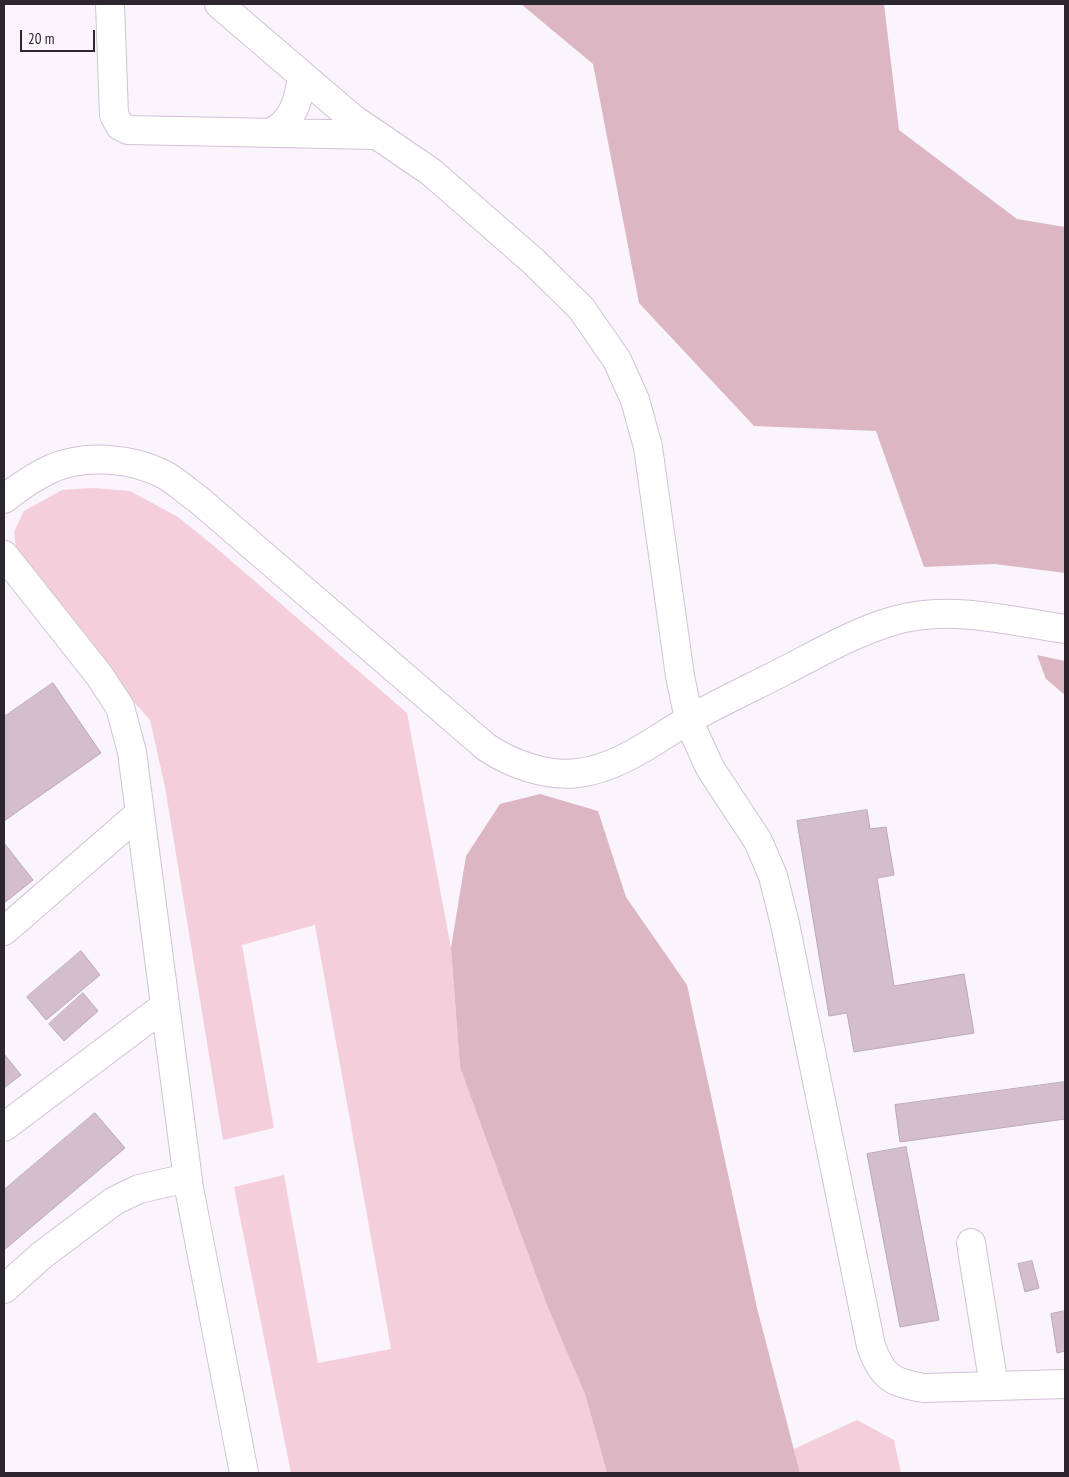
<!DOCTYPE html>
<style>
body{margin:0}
#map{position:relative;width:1069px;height:1477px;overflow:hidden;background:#faf4fc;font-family:"PT Sans Narrow",sans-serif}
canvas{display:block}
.frame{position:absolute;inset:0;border:5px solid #2c262e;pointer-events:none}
.scale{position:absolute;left:20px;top:30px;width:75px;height:22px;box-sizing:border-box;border:2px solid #2c262e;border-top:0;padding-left:6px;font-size:15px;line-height:18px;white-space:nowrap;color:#2c262e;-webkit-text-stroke:4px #faf4fc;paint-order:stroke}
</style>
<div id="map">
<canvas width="1069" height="1477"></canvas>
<div class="frame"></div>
<div class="scale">20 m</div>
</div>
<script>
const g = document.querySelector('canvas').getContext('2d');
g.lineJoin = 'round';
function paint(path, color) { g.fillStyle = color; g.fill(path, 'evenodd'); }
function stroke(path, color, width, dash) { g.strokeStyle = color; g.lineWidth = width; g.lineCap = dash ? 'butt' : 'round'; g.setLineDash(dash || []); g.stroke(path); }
const green = new Path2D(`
 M93,488L130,491L178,517L214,546L407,713L451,948L460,1067L585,1394L607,1473H291L234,1187L284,1175L318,1363L391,1349L315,925L242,945L274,1128L223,1140L165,787L150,720L87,649L16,549L14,532L24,511L62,490Z
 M857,1420L894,1440L901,1473H800L794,1449Z`);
const forest = new Path2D(`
 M521,4H884L899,130L1017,219L1065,227V573L995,564L924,567L876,431L754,426L639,303L593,64Z
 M1037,655L1065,661V695L1046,679Z
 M540,794L598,811L626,897L687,985L757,1308L800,1473H607L585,1394L547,1305L460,1067L451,948L466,856L500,804Z`);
const building = new Path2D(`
 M53,683L101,753L4,821V717Z
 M867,810L870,829L886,827L894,875L877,878L894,986L964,974L974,1033L854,1052L847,1013L829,1016L797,821Z
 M4,843L33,880L4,903Z
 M81,951L100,975L46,1020L27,997Z
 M83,993L98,1011L64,1041L49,1024Z
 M4,1054L21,1075L4,1088Z
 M1065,1082V1119L900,1142L895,1105Z
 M95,1113L125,1148L4,1250V1190Z
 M906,1147L939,1320L900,1327L867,1154Z
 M1032,1261L1039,1288L1025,1292L1018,1264Z
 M1065,1311V1351L1057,1353L1051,1314Z`);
const minor = new Path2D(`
 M110,4L114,115L120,126L128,130L377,135
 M219,4L352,118L431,172L533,261L581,308L617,360L635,400L648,447L680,676L690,724L710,768L758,841L773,876L785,924L871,1346C882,1377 892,1383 924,1388L1065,1384
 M271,133C294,120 299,100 302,75
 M4,499C19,487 35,476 53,468C87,454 133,458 165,475C177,482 188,492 199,500L486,747C511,764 547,777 578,773C620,768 654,740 690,719C720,702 753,687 784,671C819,653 855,632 893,621C949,604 1010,621 1065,629
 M4,555L99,675L120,707L132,752L189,1188L244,1473
 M4,931L140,813
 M4,1127L165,1006
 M971,1243L994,1386
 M4,1289L42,1255L114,1201L139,1189L187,1178`);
paint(green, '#f5cedb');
paint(forest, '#ddb6c3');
paint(building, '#d4bece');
stroke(building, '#bca7b6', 1);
stroke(minor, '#d1c2d6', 30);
stroke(minor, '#fff', 28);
</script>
